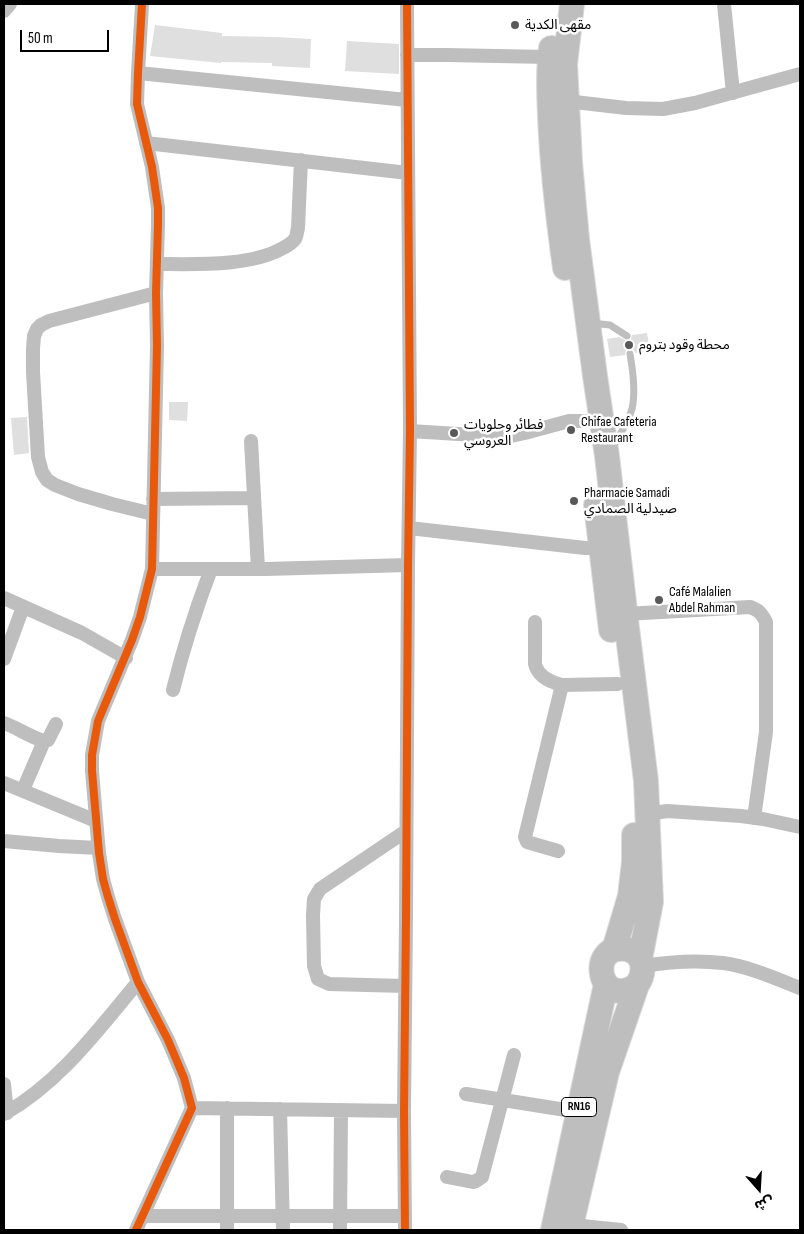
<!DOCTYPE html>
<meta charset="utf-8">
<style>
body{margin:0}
#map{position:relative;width:804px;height:1234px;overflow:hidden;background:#fff;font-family:"Sofia Sans Condensed","Noto Sans Arabic",sans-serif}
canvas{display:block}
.frame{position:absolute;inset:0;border:5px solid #000;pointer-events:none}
.north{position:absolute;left:734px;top:1164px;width:50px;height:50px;-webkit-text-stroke:4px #fff;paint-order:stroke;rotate:161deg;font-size:14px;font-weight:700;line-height:20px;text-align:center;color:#000}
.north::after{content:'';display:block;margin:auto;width:18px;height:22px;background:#000;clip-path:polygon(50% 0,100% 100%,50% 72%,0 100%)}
.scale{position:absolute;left:20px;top:30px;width:89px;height:22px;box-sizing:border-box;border:2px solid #000;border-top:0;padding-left:6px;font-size:15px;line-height:18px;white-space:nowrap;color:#000;-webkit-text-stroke:4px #fff;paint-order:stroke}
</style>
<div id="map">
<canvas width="804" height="1234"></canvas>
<div class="frame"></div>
<div class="north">ش</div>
<div class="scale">50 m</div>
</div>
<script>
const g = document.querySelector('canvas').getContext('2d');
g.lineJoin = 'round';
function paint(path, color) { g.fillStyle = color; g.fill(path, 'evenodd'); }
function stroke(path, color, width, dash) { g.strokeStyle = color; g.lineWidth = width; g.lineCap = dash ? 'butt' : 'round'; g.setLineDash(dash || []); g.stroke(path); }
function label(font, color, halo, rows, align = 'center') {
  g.font = font + ' "Sofia Sans Condensed","Noto Sans Arabic",sans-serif'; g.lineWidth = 5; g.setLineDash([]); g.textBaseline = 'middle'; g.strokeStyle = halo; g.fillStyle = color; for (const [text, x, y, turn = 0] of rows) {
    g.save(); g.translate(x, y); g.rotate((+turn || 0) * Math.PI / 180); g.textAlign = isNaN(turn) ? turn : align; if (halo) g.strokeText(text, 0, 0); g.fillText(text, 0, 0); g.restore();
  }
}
const building = new Path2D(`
 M155,25L222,33V36L277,37L311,39L310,68L272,66V63L221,62V63L150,56Z
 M347,41L399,44V74L345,71Z
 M647,333L650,351L635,353L634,350L630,349L626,350L625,355L610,357L607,339L619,337L627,341L631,339L632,335Z
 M169,402H188L187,421L169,420Z
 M27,417L29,453L14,455L11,418Z`);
const lane = new Path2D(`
 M591,323L610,325L627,336
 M612,448C619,436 628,423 632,409C636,392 633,371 630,354`);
const street = new Path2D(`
 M724,4L733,93
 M4,11L10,4
 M407,55H446L549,57
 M138,73L407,100
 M566,101L626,108L663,109L695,103L800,74
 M146,143L408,173
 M157,264C194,264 250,267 283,248C287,246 292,243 295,239C297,236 297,231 298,228L301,160
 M410,431L506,437L525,433L569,421H587
 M251,441L258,569
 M153,499L254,498
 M153,514L112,504L78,494L55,485L47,480L42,472L38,457L33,372V349L34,336L37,329L41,325L49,321L156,293
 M409,528L585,548H600
 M152,569H266L408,565
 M4,598L82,633L126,658
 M625,614L750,607C759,610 762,614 766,622V732L754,818
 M535,622V664C538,677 550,682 562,685
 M4,659L23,607
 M173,690C183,649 196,609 211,569
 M4,723C18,728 30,737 44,741L48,740L56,724
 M4,783L96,821
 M23,790L44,741
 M648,814L667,811L741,816L763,819L800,827
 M4,841L59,846L98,848
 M558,851L527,842L525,837L562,685L618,684
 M643,966C668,962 698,960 723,963C748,966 777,979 800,988
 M405,986L329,984L318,979L314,966L313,915L314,899L320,889L406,831
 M4,1084L7,1113
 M466,1094L578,1112
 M192,1108L404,1111
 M227,1108V1230
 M280,1109L283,1230
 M4,1114C59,1083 98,1030 138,982
 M447,1177L473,1182L476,1181L482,1177L514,1055
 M143,1216H405
 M572,1225L621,1230
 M136,1230L192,1108L184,1078L168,1040L138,982L115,919L108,897L103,879L99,853L92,771V755L98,721L132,640L140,617L152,569L157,346L156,293L158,224V208L152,167L137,104L138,73L142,4
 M340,1230L341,1110
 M405,1230L404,1111L406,919L408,565L410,431L407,4`);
const highway = new Path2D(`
 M572,4L565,64L570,162L577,239L595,376L607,456L627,628L646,781L651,902L640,959
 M551,48C548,70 549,93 550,116C552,167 558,218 565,268
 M596,505L611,630
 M614,950L630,896L634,862V835
 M553,1230L606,984
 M570,1230L607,1072L637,985C646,972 645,952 625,949C587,944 598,1011 637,985`);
const cycleway = new Path2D(`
 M136,1230L192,1108L184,1078L168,1040L138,982L115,919L108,897L103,879L99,853L92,771V755L98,721L132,640L140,617L152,569L157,346L156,293L158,224V208L152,167L137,104L138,73L142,4
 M405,1230L404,1111L406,919L408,565L410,431L407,4`);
const markers = [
 [515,25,5,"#595959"],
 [629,345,5,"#595959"],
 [571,430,5,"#595959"],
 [454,433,5,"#595959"],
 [574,501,5,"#595959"],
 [659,600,5,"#595959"]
];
const shields = [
 [579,1107,35]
];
const shieldNames = [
 ["RN16",579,1107]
];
const poiNames = [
 ["مقهى الكدية",525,25],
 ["محطة وقود بتروم",639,345],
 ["Chifae Cafeteria",581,422],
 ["Restaurant",581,438],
 ["فطائر وحلويات",464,425],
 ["العروسي",464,441],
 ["Pharmacie Samadi",584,493],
 ["صيدلية الصمادي",584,509],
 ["Café Malalien",669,592],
 ["Abdel Rahman",669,608]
];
paint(building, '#dfdfdf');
stroke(highway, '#dbdbdb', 26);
stroke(lane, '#bebebe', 7);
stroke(street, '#bebebe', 14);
stroke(highway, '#bebebe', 24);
stroke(cycleway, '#e8590c', 8);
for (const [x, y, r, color] of markers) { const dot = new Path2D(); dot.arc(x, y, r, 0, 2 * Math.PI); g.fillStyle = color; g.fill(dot); stroke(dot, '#fff', 2); }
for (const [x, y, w] of shields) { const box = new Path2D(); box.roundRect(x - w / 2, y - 9.5, w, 19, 4); g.fillStyle = '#fff'; g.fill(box); stroke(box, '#000', 1); }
label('bold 12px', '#000', null, shieldNames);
label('14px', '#000', '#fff', poiNames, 'left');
</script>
